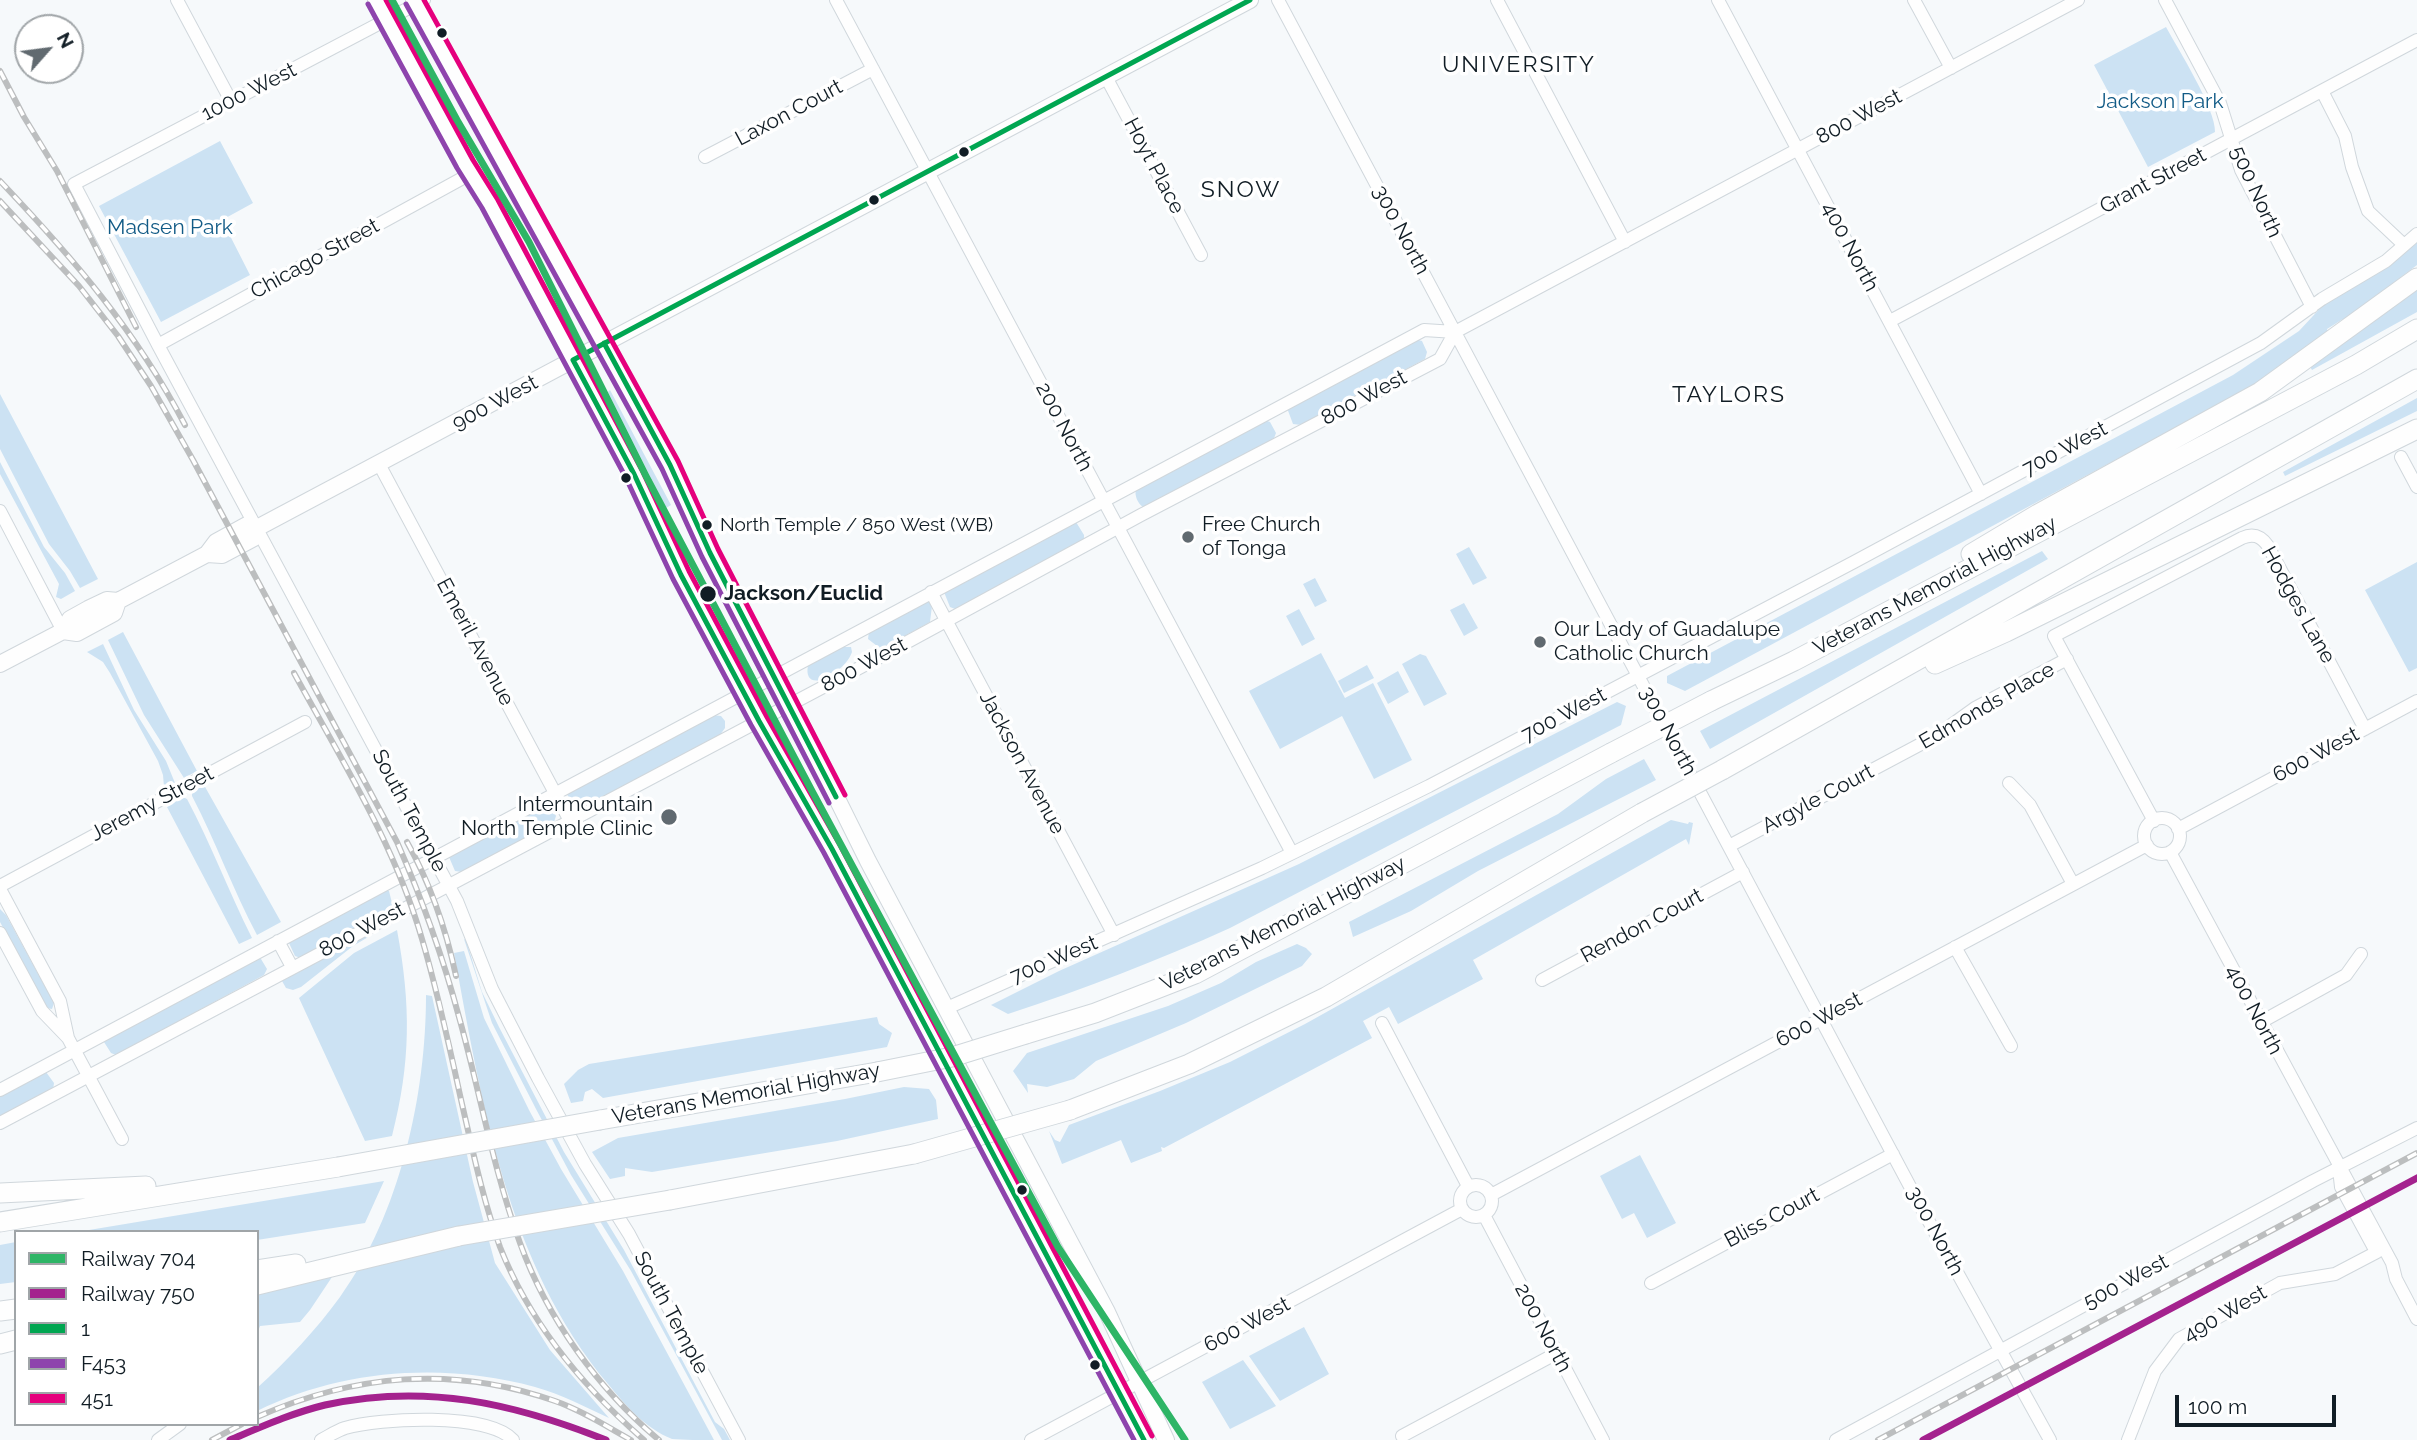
<!DOCTYPE html>
<style>
body{margin:0}
#map{position:relative;width:2417px;height:1440px;overflow:hidden;background:#f6f9fb;font-family:Raleway,sans-serif}
canvas{display:block}
.legend{position:absolute;left:14px;top:1230px;width:245px;height:196px;box-sizing:border-box;background:#fff;border:2px solid #a0a5a8;margin:0;padding:9px 12px;list-style:none;font-size:21px;color:#111d25}
.legend li{display:flex;align-items:center;gap:14px;height:35px}
.legend b{width:35px;border:2px solid #a0a5a8}
.north{position:absolute;left:14px;top:14px;width:70px;height:70px;box-sizing:border-box;background:#fff;border:2px solid #a0a5a8;border-radius:50%;rotate:62deg;font-size:19px;font-weight:700;line-height:28px;text-align:center;color:#111d25}
.north::after{content:'';display:block;margin:auto;width:24px;height:32px;background:#616a70;clip-path:polygon(50% 0,100% 100%,50% 72%,0 100%)}
.scale{position:absolute;left:2175px;top:1395px;width:161px;height:32px;box-sizing:border-box;border:4px solid #111d25;border-top:0;padding-left:9px;font-size:21px;line-height:24px;white-space:nowrap;color:#111d25;-webkit-text-stroke:5px #fff;paint-order:stroke}
</style>
<div id="map">
<canvas width="2417" height="1440"></canvas>
<ul class="legend">
<li><b style="height:9px;background:#2eb566"></b>Railway 704</li>
<li><b style="height:9px;background:#a4228e"></b>Railway 750</li>
<li><b style="height:9px;background:#00a651"></b>1</li>
<li><b style="height:9px;background:#8e44ad"></b>F453</li>
<li><b style="height:9px;background:#e5007d"></b>451</li>
</ul>
<div class="north">N</div>
<div class="scale">100 m</div>
</div>
<script>
const g = document.querySelector('canvas').getContext('2d');
g.lineJoin = 'round';
function paint(path, color) { g.fillStyle = color; g.fill(path, 'evenodd'); }
function stroke(path, color, width, dash) { g.strokeStyle = color; g.lineWidth = width; g.lineCap = dash ? 'butt' : 'round'; g.setLineDash(dash || []); g.stroke(path); }
function label(font, color, halo, rows, align = 'center') {
  g.font = font + ' Raleway,sans-serif'; g.lineWidth = 7; g.setLineDash([]); g.textBaseline = 'middle'; g.strokeStyle = halo; g.fillStyle = color; for (const [text, x, y, turn = 0] of rows) {
    g.save(); g.translate(x, y); g.rotate((+turn || 0) * Math.PI / 180); g.textAlign = isNaN(turn) ? turn : align; if (halo) g.strokeText(text, 0, 0); g.fillText(text, 0, 0); g.restore();
  }
}
const green = new Path2D(`
 M2166,27C2178,49 2216,109 2215,132L2148,167L2094,65Z
 M220,141L253,203L222,220L250,275L161,322L99,206Z
 M2417,242V265L2343,321V319L2327,329L2328,333L2255,385L1685,691L1667,683V676L2233,375L2299,331L2325,303L2379,270Z
 M2417,289V312L2312,370L2309,365Z
 M1415,339L1422,341L1427,352L1425,359L1301,425L1293,424L1287,408Z
 M610,390L671,505L666,508L608,392Z
 M0,394L98,579L80,588L70,571L49,544L0,449Z
 M2417,398V411L2285,476L2283,472Z
 M1265,420L1270,422L1276,433L1273,441L1143,507C1138,504 1134,495 1136,489Z
 M0,462L44,547L65,573L75,591L61,599L56,597L59,584L0,474Z
 M1076,522L1084,535V541L959,608L955,609L950,607L944,592Z
 M1469,547L1487,578L1473,585L1456,554Z
 M2042,551L2048,559L1710,749L1700,731Z
 M2417,562V668L2409,672L2365,590Z
 M1315,578L1327,601L1315,607L1303,584Z
 M927,600L932,606L930,622L881,649L868,639L869,631Z
 M1464,603L1478,628L1464,636L1450,610Z
 M1299,609L1315,639L1302,646L1286,616Z
 M123,632L197,771L184,778L144,715L108,640Z
 M103,644L134,710L166,761L175,783L164,787L163,775L158,761L110,673L103,662L87,652Z
 M842,647H851L852,652C845,673 802,697 808,665Z
 M1321,653L1345,698L1373,683L1412,760L1374,779L1342,716L1280,749L1249,691Z
 M1420,654L1426,656L1447,694L1424,706L1402,664Z
 M1367,665L1374,678L1344,693L1338,681Z
 M1398,671L1409,692L1388,704L1377,683Z
 M1617,702L1626,706L1621,725L1230,928C1157,961 1084,989 1008,1014L991,1005L1059,971L1299,864Z
 M713,715L721,716L725,721V728L720,735L582,809L573,807L567,794Z
 M1644,759L1656,780L1478,871L1411,911L1353,937L1349,922L1558,814L1606,779Z
 M204,785L281,922L257,935C233,890 216,842 192,796V792Z
 M183,797L187,799C211,844 229,892 252,938L239,944L167,807Z
 M546,803L551,805L556,816L554,822L548,827L462,872L455,871L449,857Z
 M1671,820L1688,824L1689,822L1693,823L1689,845L1686,839L1473,960L1483,979L1398,1024L1389,1007L1363,1021L1372,1038L1164,1148L1161,1147L1162,1151L1131,1163L1121,1140L1062,1164L1049,1131L1055,1140L1060,1142L1069,1125L1160,1091L1230,1062L1305,1024Z
 M385,889L389,891L393,907L390,910L301,958L295,956L289,943L291,940Z
 M0,909L6,915L54,1003L52,1009L46,1008L0,922Z
 M397,930C411,1005 411,1062 392,1136L365,1141L299,998L354,953Z
 M370,934V936L353,946L301,987L293,990L286,988L282,981Z
 M464,939L466,940L482,992L499,1027L564,1152L624,1250L715,1422L724,1429L730,1440H722L631,1271L571,1175L536,1109L492,1023Z
 M1297,944L1306,948L1312,954L1302,966L1186,1023L1096,1061L1074,1079L1047,1087L1027,1084L1028,1093L1013,1071L1027,1053L1168,1006L1221,983L1256,962Z
 M464,951L484,1018L529,1110L561,1169L623,1271L714,1440C702,1440 683,1440 672,1439C645,1428 626,1406 608,1384C507,1264 482,1103 454,953Z
 M256,957L261,959L267,969L264,975L116,1055L111,1053L104,1042L106,1037Z
 M426,995L432,996L473,1182L495,1263L550,1350L609,1418C585,1407 561,1394 535,1387C444,1362 342,1369 257,1411V1388C288,1360 315,1331 340,1297C400,1214 426,1095 426,995Z
 M877,1017L879,1024L892,1033L887,1047L603,1098L592,1089L585,1092L583,1101L571,1103L564,1084L578,1070L589,1064Z
 M46,1072L54,1083L53,1090L0,1118V1095Z
 M904,1087L929,1089L936,1100L938,1119L837,1141L652,1172L625,1168V1176L610,1179L592,1152L618,1138L845,1099Z
 M1640,1155L1676,1223L1647,1238L1634,1213L1622,1219L1600,1176Z
 M384,1181L365,1223L257,1240V1232H77Z
 M16,1242V1282L0,1284V1245Z
 M332,1277L310,1310L300,1322L260,1326L257,1334V1294Z
 M1304,1327L1329,1374L1280,1401L1249,1356Z
 M1243,1360L1276,1406L1230,1429L1202,1382Z`);
const minor = new Path2D(`
 M177,0L231,101
 M424,0L74,184L158,345L457,901L492,989L538,1078L585,1164L629,1234L739,1440
 M836,0L1292,853
 M1278,0L1922,1209L2050,1440
 M1497,0L1625,242
 M1718,0L1981,494
 M1914,0L1951,68
 M2165,0L2220,103L2241,170L2312,307
 M1106,77L1201,255
 M2322,91L2345,136L2352,167L2368,211L2403,244
 M705,157L873,69
 M1890,321L2417,40
 M158,345L472,173
 M2401,457L2417,487
 M379,464L570,821
 M0,511L63,631
 M931,592L1114,935
 M2009,783L2030,805L2073,884
 M2144 836a18 18 0 1 1 36 0a18 18 0 1 1-36 0Z
 M2154,821L2054,636L2242,538C2253,533 2261,536 2268,546L2365,729
 M2178,829L2417,701
 M1729,846L1936,736L1975,708L2067,659
 M2170,852L2392,1263L2396,1279L2417,1319
 M0,886L305,722
 M0,889L60,1001L68,1038
 M0,933L42,1011L68,1038L122,1139
 M278,941L292,967
 M1955,947L2011,1046
 M1542,980L1743,872
 M947,1008L1262,868L1429,786L1854,562L2261,343L2322,299L2386,261L2417,234
 M2261,1022L2346,975L2361,954
 M1382,1023L1468,1186
 M0,1090L1424,330L1455,332
 M0,1123L878,658L1141,515L1440,359L1455,332L2078,0
 M2339,1169L2341,1187L2374,1248
 M1460 1201a16 16 0 1 1 32 0a16 16 0 1 1-32 0Z
 M1491,1195L2147,845
 M1484,1215L1603,1440
 M1651,1283L1893,1154
 M1402,1436L1557,1353
 M158,1440L180,1424
 M321,1440C329,1436 336,1431 345,1428C379,1418 488,1412 513,1440
 M1031,1440L1462,1209
 M1836,1440L2313,1181L2417,1128
 M2128,1440L2155,1371L2179,1339L2280,1283L2335,1274L2377,1252`);
const major = new Path2D(`
 M376,0L465,164L490,204L634,474L681,575L759,721L832,849L1144,1440
 M414,0L670,465L710,553L790,704L868,861L1107,1312L1166,1440
 M207,554L222,555L254,538L257,528
 M63,631L77,633L114,613L118,601
 M0,664L63,631L70,619L88,609L107,600L118,601L207,554L216,542L247,525L257,528L1250,0`);
const highway = new Path2D(`
 M1971,554L2038,514L2260,392L2417,278
 M1935,664L2006,632L2417,429
 M1711,701L1794,661L2356,365L2417,329
 M1722,770L2417,379
 M1026,1034L1095,1013L1195,974L1611,753
 M1070,1110L1189,1064L1326,997L1642,813
 M600,1120L877,1072
 M0,1193L146,1186
 M670,1200L914,1154
 M0,1222L338,1167
 M257,1270L296,1264
 M257,1285L459,1236
 M0,1311L16,1309
 M0,1344L16,1340`);
const rail = new Path2D(`
 M0,71L24,117L57,171L136,327
 M0,181C73,258 136,331 185,425
 M0,201L79,286L118,336L151,386L193,460L397,842C422,899 443,957 459,1017C480,1092 493,1169 520,1243C547,1318 598,1389 659,1440
 M294,673C341,759 395,845 422,939C438,993 450,1049 462,1104C473,1152 483,1200 500,1247C530,1323 583,1387 644,1440
 M407,842C431,885 446,929 456,976
 M257,1417C355,1374 453,1365 555,1401C581,1410 606,1426 631,1440
 M212,1440L242,1424
 M1878,1440L2417,1153`);
const highwayBridge = new Path2D(`
 M1611,753L1711,701
 M1642,813L1722,770
 M877,1072L952,1057L1026,1034
 M914,1154L1070,1110
 M338,1167L600,1120
 M459,1236L670,1200`);
const bus1 = new Path2D(`
 M604,343L670,465L710,553L836,797
 M1144,1440L832,849L759,721L681,575L634,474L573,360L1250,0`);
const bus2 = new Path2D(`
 M368,4L457,168L482,208L626,478L673,579L751,725L824,853L1134,1440
 M406,4L662,469L702,557L829,803`);
const bus3 = new Path2D(`
 M386,0L473,160L498,200L642,470L689,571L767,717L840,845L1152,1436
 M424,0L678,461L718,549L845,795`);
const rail1 = new Path2D(`
 M392,0L457,120L529,242L646,476L813,793L1058,1247L1185,1440`);
const rail2 = new Path2D(`
 M230,1440C261,1427 292,1413 325,1405C425,1383 513,1403 606,1440
 M1923,1440L2417,1178`);
const markers = [
 [442,33,6,"#111d25"],
 [964,152,6,"#111d25"],
 [874,200,6,"#111d25"],
 [626,478,6,"#111d25"],
 [707,525,6,"#111d25"],
 [1188,537,7,"#616a70"],
 [708,594,9,"#111d25"],
 [1540,642,7,"#616a70"],
 [669,817,9,"#616a70"],
 [1022,1190,6,"#111d25"],
 [1095,1365,6,"#111d25"]
];
const busNames = [
 ["North Temple / 850 West (WB)",720,525]
];
const streetNames = [
 ["1000 West",249,92,-27],
 ["Laxon Court",789,113,-28],
 ["800 West",1859,117,-28],
 ["Hoyt Place",1154,166,62],
 ["Grant Street",2153,181,-28],
 ["500 North",2256,192,66],
 ["300 North",1401,230,62],
 ["400 North",1850,247,62],
 ["Chicago Street",315,259,-29],
 ["800 West",1364,398,-28],
 ["900 West",495,403,-28],
 ["200 North",1064,427,62],
 ["700 West",2065,449,-28],
 ["Veterans Memorial Highway",1935,586,-28],
 ["Hodges Lane",2298,605,61],
 ["Emeril Avenue",475,642,62],
 ["800 West",864,665,-28],
 ["Edmonds Place",1987,706,-30],
 ["700 West",1564,715,-28],
 ["300 North",1668,731,62],
 ["600 West",2316,755,-28],
 ["Jackson Avenue",1022,763,62],
 ["Argyle Court",1818,799,-28],
 ["Jeremy Street",152,804,-28],
 ["South Temple",409,811,62],
 ["Veterans Memorial Highway",1283,924,-27],
 ["Rendon Court",1642,926,-28],
 ["800 West",362,930,-28],
 ["700 West",1054,960,-23],
 ["400 North",2254,1010,62],
 ["600 West",1819,1020,-28],
 ["Veterans Memorial Highway",746,1094,-10],
 ["Bliss Court",1772,1218,-28],
 ["300 North",1935,1231,62],
 ["500 West",2126,1282,-28],
 ["South Temple",671,1313,62],
 ["490 West",2225,1314,-30],
 ["600 West",1247,1325,-28],
 ["200 North",1543,1328,62]
];
const parkNames = [
 ["Jackson Park",2160,102],
 ["Madsen Park",170,228]
];
const poiNames = [
 ["Free Church",1202,525],
 ["of Tonga",1202,549],
 ["Our Lady of Guadalupe",1554,630],
 ["Catholic Church",1554,654],
 ["Intermountain",653,805,"right"],
 ["North Temple Clinic",653,829,"right"]
];
const stopNames = [
 ["Jackson/Euclid",724,594]
];
const neighbourhoodNames = [
 ["UNIVERSITY",1519,65],
 ["SNOW",1241,190],
 ["TAYLORS",1729,395]
];
paint(green, '#cce2f3');
stroke(minor, '#d0d7dc', 14);
stroke(major, '#d0d7dc', 18);
stroke(highway, '#d0d7dc', 21);
stroke(minor, '#fefefe', 12);
stroke(major, '#fefefe', 16);
stroke(highway, '#fefefe', 19);
stroke(rail, '#bcbebf', 6);
stroke(rail, '#fff', 3.5, [10]);
stroke(highwayBridge, '#d0d7dc', 21, []);
stroke(highwayBridge, '#fefefe', 19);
stroke(bus1, '#00a651', 5);
stroke(bus2, '#8e44ad', 5);
stroke(bus3, '#e5007d', 5);
stroke(rail1, '#2eb566', 7);
stroke(rail2, '#a4228e', 7);
for (const [x, y, r, color] of markers) { const dot = new Path2D(); dot.arc(x, y, r, 0, 2 * Math.PI); g.fillStyle = color; g.fill(dot); stroke(dot, '#fff', 2.5); }
label('19px', '#111d25', '#fff', busNames, 'left');
label('21px', '#111d25', '#fff', streetNames);
label('21px', '#125b86', '#fff', parkNames);
label('21px', '#111d25', '#fff', poiNames, 'left');
label('bold 21px', '#111d25', '#fff', stopNames, 'left');
g.letterSpacing = '2px';
label('23px', '#111d25', '#fff', neighbourhoodNames);
g.letterSpacing = '0px';
</script>
